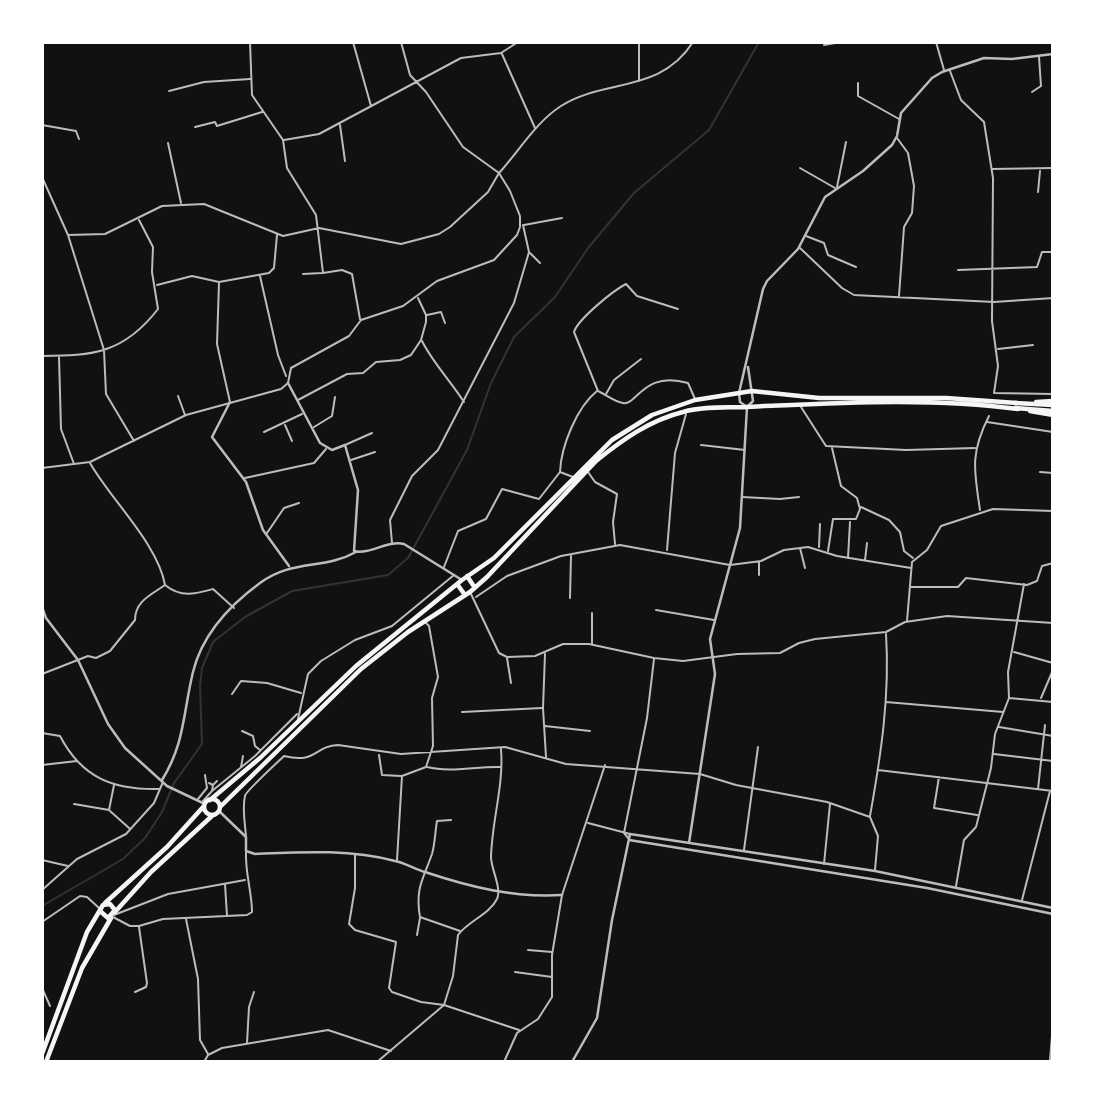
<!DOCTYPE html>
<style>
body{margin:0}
#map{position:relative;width:1095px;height:1104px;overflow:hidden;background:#111;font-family:Roboto,sans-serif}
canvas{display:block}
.frame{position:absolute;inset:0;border:44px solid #fff;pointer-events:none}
</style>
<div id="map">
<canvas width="1095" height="1104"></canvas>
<div class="frame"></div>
</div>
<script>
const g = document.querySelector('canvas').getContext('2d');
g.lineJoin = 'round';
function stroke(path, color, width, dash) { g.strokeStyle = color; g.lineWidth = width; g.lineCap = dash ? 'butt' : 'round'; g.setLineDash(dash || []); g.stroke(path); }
const stream = new Path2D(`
 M42,906L123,859L145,838L162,812L174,783L202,744L200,686L202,668L213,642L245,617L292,591L388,575L408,558L467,450L491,383L514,337L555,297L588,248L634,193L709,130L759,42`);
const minor = new Path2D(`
 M250,42L252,95L283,140L287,168L316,215L323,273L342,270L352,274L360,319
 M353,42L371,106
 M639,42V81
 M936,42L944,70
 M824,45L841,42
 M502,54L535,128
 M950,71L961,100L984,122L993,178L992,321L998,366L994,393L1053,394
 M858,83V96L899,119
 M169,91L204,82L250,79
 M1032,92L1041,86L1039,57
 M42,125L76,131L79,139
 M340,125L345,161
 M195,127L215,122L217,126L262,112
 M897,138L908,153L914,186L912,213L904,227L899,296
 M284,140L319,134L461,58L501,53L518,42
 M168,143L181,203
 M800,168L835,188
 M993,169L1053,168
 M42,177L68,235L104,350L106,394L134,441
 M837,187L846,142
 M1038,192L1040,171
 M524,225L562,218
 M68,235L105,234L162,206L204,204L283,236L319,228L401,244L439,234L450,227L488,192L499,173L463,147L426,92L410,75L401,42
 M806,236L824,243L828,255L856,267
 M800,248L842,288L854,295L994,302L1053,298
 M530,253L540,263
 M958,270L1037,267L1042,252H1053
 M303,274L322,273
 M260,276L278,355L286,376
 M219,283L217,344L230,402
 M157,285L192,276L219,282L269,273L274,268L277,235
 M678,309L637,296L626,284C614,290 578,319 574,332L598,391C605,394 615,402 623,403C637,406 643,370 688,383L695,399
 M427,315L441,312L445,323
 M422,341C433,363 450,380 464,402
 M998,349L1033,345
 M42,356C93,356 124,353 158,309L152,272L153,247L139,220
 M59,357L61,429L74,464
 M606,394L614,380L641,359
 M178,396L185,415
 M298,400L347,374L363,373L376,362L400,360L411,355L421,340L426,322V315L418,298
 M801,407L826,446L906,450L975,448
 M987,422L1053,432
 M285,425L292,441
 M314,427L332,416L335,397
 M264,432L302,414
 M345,445L372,433
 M701,445L745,450
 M351,460L375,452
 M90,463C111,500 158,544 165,585C181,598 195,594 213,589L234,608
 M42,468L90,462L186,415L281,389L288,383L291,368L349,336L361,320L403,306L437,281L494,260L517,235L520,227V216L510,191L499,173C519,151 536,122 561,106C605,78 660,94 693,42
 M588,472L595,482L617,494L613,522L615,544
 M1040,472L1053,473
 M573,477L560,472C561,446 577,407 597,391
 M245,478L314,463L326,449
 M742,497L780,499L799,497
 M861,507L889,520L900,532L904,551L913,558
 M980,510C974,470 970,453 989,416
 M267,533L284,508L299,503
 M392,543L390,520L412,476L438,450L514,303L529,252L523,225
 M819,547L820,524
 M800,548L805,568
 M667,550L675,453L686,414
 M828,551L833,519H856L860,509L857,498L841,486L832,448
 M848,558L850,522
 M865,560L867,543
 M444,567L458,531L486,519L502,489L539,499L560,472
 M759,575V562
 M911,587H958L966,578L1027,585L1037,581L1042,566L1053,563
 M471,594L499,653L507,657L535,656L563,644H589L654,658L683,661L737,654L780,653L799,643L815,639L886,632L905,622L947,616L1053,623
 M476,597L507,576L561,556L620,545L730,565L761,561L784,550L808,547L837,556L911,568
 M570,598L571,556
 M656,610L714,620
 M907,621L912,562L927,550L941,526L993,509L1053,511
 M592,644V613
 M1014,652L1053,663
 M545,654L543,708L546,757
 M507,658L511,683
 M42,674L88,656L96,658L110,651L135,620C135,601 151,595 165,585
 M232,694L241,681L267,683L301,693
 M1009,698L1053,702
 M1041,698L1053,670
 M886,702L1003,712
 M462,712L542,708
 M298,719L308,674L321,661L355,640L392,626L454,575
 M545,726L590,731
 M999,727L1053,736
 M242,731L253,736L255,746L260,750
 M42,733L60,736C82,778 113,790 159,789
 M994,754L1053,761
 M379,755L382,775L401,776
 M42,765L77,761
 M241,767L243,756
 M427,767C451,773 476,766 501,767
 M878,770L1053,791
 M939,777L934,808L977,815
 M209,783L213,785L217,781
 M1038,789L1045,725
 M212,791L255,756L297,714
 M198,799L207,788L205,775
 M203,801L212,791L213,785
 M74,804L109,810L114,785
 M110,811L129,828
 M870,816C881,755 890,695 886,634
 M451,820L437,821C435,832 435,844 432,854C423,880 415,888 420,917L460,931
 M588,823L630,834
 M246,836C245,824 242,808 245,796C245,792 278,762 284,756C317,764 314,746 338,745L401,754L505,747L566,764L700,774L736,785L827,802L870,817L878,836L875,870
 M629,839L624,833L647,718L654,659
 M744,850L758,747
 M355,855V888L349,924L355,930L396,942L389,988L392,992L421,1002L444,1005L519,1030
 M42,860L68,866
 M397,860L402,776L426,767L433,746L432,698L438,677L429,626L425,622
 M824,864L830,804
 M225,884L227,916
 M956,886L964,840L976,827L991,768L995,734L1009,698L1008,672L1024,584
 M42,890L77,859L126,834L154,803L163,782
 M1022,900L1050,791
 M114,915L168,894L245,880
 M113,917L130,926H139L163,919L247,915L252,912C252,892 245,873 246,852
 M186,919L198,979L200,1040L208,1054
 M42,922L80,896L87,897L99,908
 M417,935L420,918
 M42,948V988L50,1006
 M528,950L552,952
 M515,972L552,977
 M135,992L146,987L147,983L139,927
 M247,1043L249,1007L254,992
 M204,1062L208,1055L222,1048L328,1030L391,1051
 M377,1062L444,1005L453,976L458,935C468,921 489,915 497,899C502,888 491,869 491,857C492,820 504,785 501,749
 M504,1062L517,1033L538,1019L552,997V955L562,895L605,765`);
const tertiary = new Path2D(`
 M288,383L320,443L332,450L345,445L358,490L354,551C370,555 387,540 404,544L462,580
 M230,402L212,437L246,482L263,530L289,566
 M747,407L740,402L739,393L763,289L767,281L798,249L825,197L863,171L892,145L897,136L901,113L932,78L942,72L984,58L1012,59L1053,54
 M42,607L46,618L78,660L108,724L125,748L167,786L205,804
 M162,780C185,743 183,713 193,672C202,635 230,605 260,583C292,559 324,570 356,552
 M219,811L246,837V851L255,854C302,852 349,849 395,861C405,863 415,869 425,872C470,887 514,898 562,895
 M629,840L927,888L1053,914
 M689,843L715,674L710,639L740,528L747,407L753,401L748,367
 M572,1062L597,1018L612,920L630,834L875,871L1053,908
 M1050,1062L1053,1028
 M1053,1062V1058`);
const trunk = new Path2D(`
 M1036,402L1053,401
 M1030,411L1053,415
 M467,576L475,588
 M457,584L465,595
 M204 807a8 8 0 1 1 16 0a8 8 0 1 1-16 0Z
 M210,800L260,758L356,666L462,580L494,558L612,440L652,415L695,400L752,391L819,398H946L1017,403
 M220,807L361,669L408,632L470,592L487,577L596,461C622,440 650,420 683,412C704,406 726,408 747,407C836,403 929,397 1018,409
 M105,903L167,847L204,806
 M115,912L151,872L213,815
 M42,1054L87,932L103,905L110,904L115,910L108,918L100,911
 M46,1062L82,968L111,918`);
const motorway = new Path2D(`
 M1015,403L1053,405
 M1015,408L1053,411`);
stroke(stream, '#333', 2);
stroke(minor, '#bcbcbc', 2);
stroke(tertiary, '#bcbcbc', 2.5);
stroke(trunk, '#f5f5f5', 4.5);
stroke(motorway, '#f5f5f5', 4.5);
</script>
